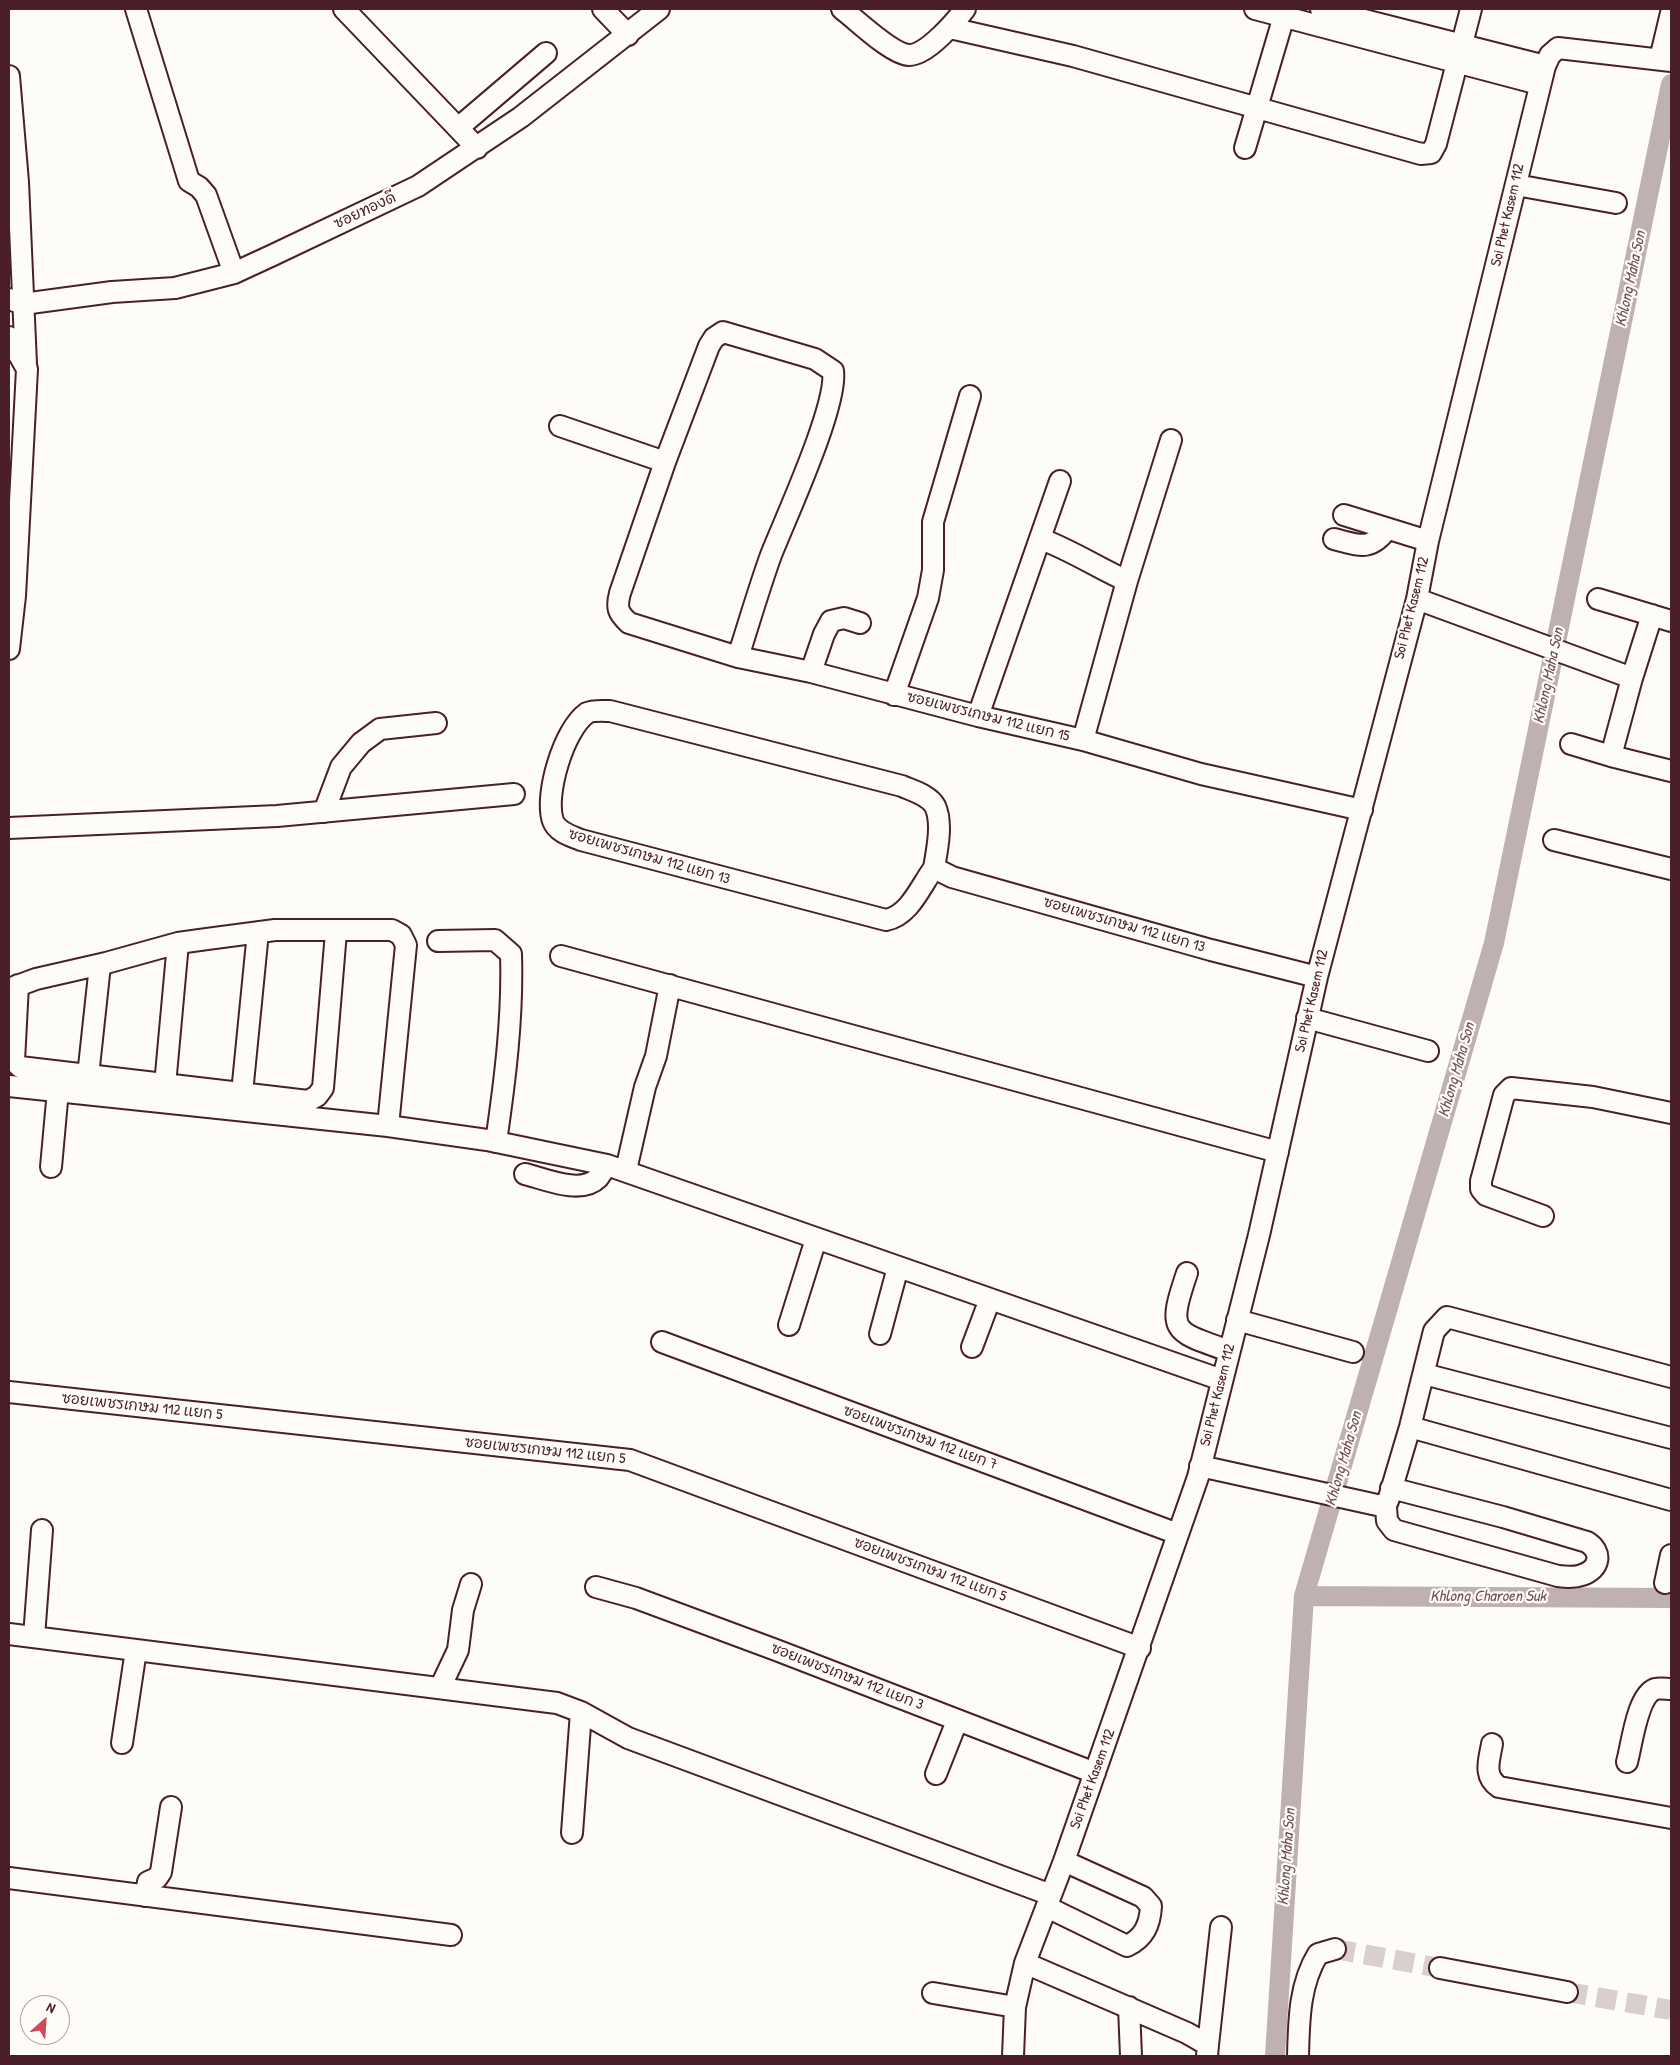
<!DOCTYPE html>
<meta charset="utf-8">
<style>
body{margin:0}
#map{position:relative;width:1680px;height:2065px;overflow:hidden;background:#fdfcf7;font-family:"Patrick Hand",sans-serif}
canvas{display:block}
.frame{position:absolute;inset:0;border:10px solid #4a1f2b;pointer-events:none}
.north{position:absolute;left:20px;top:1995px;width:50px;height:50px;box-sizing:border-box;background:#fdfcf7;border:1px solid #b5a4a5;border-radius:50%;rotate:26deg;font-size:14px;font-weight:700;line-height:20px;text-align:center;color:#4a1f2b}
.north::after{content:'';display:block;margin:auto;width:18px;height:22px;background:#d1495b;clip-path:polygon(50% 0,100% 100%,50% 72%,0 100%)}
</style>
<div id="map">
<canvas width="1680" height="2065"></canvas>
<div class="frame"></div>
<div class="north">N</div>
</div>
<script>
const g = document.querySelector('canvas').getContext('2d');
g.lineJoin = 'round';
function stroke(path, color, width, dash) { g.strokeStyle = color; g.lineWidth = width; g.lineCap = dash ? 'butt' : 'round'; g.setLineDash(dash || []); g.stroke(path); }
function label(font, color, halo, rows, align = 'center') {
  g.font = font + ' "Patrick Hand","Playpen Sans Thai",sans-serif'; g.lineWidth = 4.5; g.setLineDash([]); g.textBaseline = 'middle'; g.strokeStyle = halo; g.fillStyle = color; for (const [text, x, y, turn = 0] of rows) {
    g.save(); g.translate(x, y); g.rotate((+turn || 0) * Math.PI / 180); g.textAlign = isNaN(turn) ? turn : align; if (halo) g.strokeText(text, 0, 0); g.fillText(text, 0, 0); g.restore();
  }
}
const canal = new Path2D(`
 M1304,1596L1671,1598
 M1275,2056L1304,1596L1494,943L1671,84`);
const minorTunnel = new Path2D(`
 M1335,1949L1440,1968
 M1567,1992L1671,2010`);
const minor = new Path2D(`
 M136,9L189,181L199,187L206,195L234,273
 M344,9L477,148
 M603,9L628,35
 M842,9C857,20 891,54 909,55C927,55 955,22 965,9
 M1255,9L1539,84
 M1321,9L1545,66
 M950,28L1073,56L1421,154L1431,153L1436,144L1471,9
 M1660,59L1671,13
 M9,76L18,182L26,364
 M458,128L546,53
 M1245,148L1284,16
 M1516,185L1616,203
 M9,299L23,304L112,292L175,288L234,273L273,255L418,186L521,117L659,9
 M9,337L27,369L15,596L9,649
 M560,426L665,462
 M1344,515L1428,541
 M1041,539C1071,550 1098,568 1127,581
 M1334,539C1359,545 1370,552 1387,529
 M1417,599L1632,678L1611,756L1671,771
 M1598,599L1671,621
 M738,657C749,623 759,588 771,555C786,517 838,405 833,371L815,359L723,332L714,338L709,346L665,462L620,593C616,608 618,613 629,623L738,657L811,672L978,716L1083,740L1201,774L1362,810
 M811,672L824,634L831,621L844,618L860,623
 M1632,678L1652,615
 M894,695L928,598L933,570V522L970,396
 M978,716L1060,481
 M1083,740L1127,581L1171,440
 M1571,744L1611,756
 M324,812L341,767L361,743L380,729L436,723
 M9,828L277,816L514,794
 M1554,840L1671,869
 M934,868C920,887 910,915 886,920L581,840C571,836 557,832 553,821C544,795 564,729 587,713C593,710 603,711 610,711L902,786C913,791 929,795 935,806C943,823 937,850 934,868L952,877L1211,950L1317,977
 M438,941L495,940L511,954C513,1017 505,1080 496,1142
 M561,956L1278,1152
 M18,985L14,1061L20,1067L308,1101L317,1096L323,1088L336,932
 M9,989L36,979L106,963L178,943L207,939L275,930H392L401,935L406,945L388,1126
 M1307,1018L1428,1051
 M88,1076L100,965
 M9,1086L388,1126L487,1140L607,1165L1222,1380
 M242,1093L258,932
 M164,1096L178,943
 M51,1167L58,1090
 M626,1170L645,1087L656,1056L670,985
 M525,1174C545,1179 581,1195 598,1178C601,1174 604,1169 607,1165
 M1543,1216L1486,1195L1481,1189V1181L1504,1095L1511,1088L1593,1097L1671,1113
 M1187,1273C1167,1332 1172,1331 1229,1351
 M1237,1320L1353,1352
 M789,1325L816,1239
 M880,1334L898,1267
 M662,1342L1178,1534
 M972,1347L990,1299
 M1424,1374L1671,1438
 M9,1392L630,1460L1140,1648
 M1410,1427L1671,1500
 M1200,1466L1386,1507L1387,1521L1394,1530L1558,1576C1566,1577 1574,1578 1582,1575C1600,1569 1603,1552 1587,1542L1503,1517L1391,1488
 M1388,1501L1410,1427L1434,1331L1447,1317L1671,1377
 M1665,1583L1671,1555
 M596,1587L636,1598L776,1650L1095,1773
 M9,1634L557,1703L581,1712L628,1738L1051,1895
 M34,1637L42,1530
 M440,1688L458,1650L463,1610L471,1584
 M122,1743L136,1650
 M1492,1744C1489,1761 1483,1776 1499,1787L1671,1818
 M1627,1762C1632,1744 1637,1696 1655,1689C1660,1688 1667,1689 1671,1689
 M936,1774L957,1721
 M572,1833L581,1712
 M9,1878L451,1935
 M145,1896L148,1882L157,1878L161,1872L171,1807
 M1047,1907L1127,1946C1144,1938 1150,1925 1151,1906L1143,1897L1064,1861
 M1025,1963L1187,2033L1208,2045L1207,2056
 M1440,1968L1567,1992
 M933,1993L1015,2007
 M1129,2007L1131,2056
 M1208,2045L1221,1927
 M1013,2056L1015,2007L1025,1963L1064,1861L1198,1477L1259,1235L1317,977L1417,599L1428,541L1545,66L1550,55L1558,48L1671,61
 M1298,2056C1299,2021 1299,1985 1318,1954L1335,1949`);
const streetNames = [
 ["ซอยทองดี",365,211,-25],
 ["Soi Phet Kasem 112",1508,215,-77],
 ["Soi Phet Kasem 112",1412,608,-76],
 ["ซอยเพชรเกษม 112 แยก 15",988,717,14],
 ["ซอยเพชรเกษม 112 แยก 13",649,857,16],
 ["ซอยเพชรเกษม 112 แยก 13",1124,925,16],
 ["Soi Phet Kasem 112",1312,1001,-77],
 ["Soi Phet Kasem 112",1218,1395,-76],
 ["ซอยเพชรเกษม 112 แยก 5",142,1407,6],
 ["ซอยเพชรเกษม 112 แยก 7",920,1438,20],
 ["ซอยเพชรเกษม 112 แยก 5",545,1451,6],
 ["ซอยเพชรเกษม 112 แยก 5",930,1570,20],
 ["ซอยเพชรเกษม 112 แยก 3",847,1677,21],
 ["Soi Phet Kasem 112",1093,1779,-70]
];
const waterNames = [
 ["Khlong Maha Son",1631,279,-78],
 ["Khlong Maha Son",1549,676,-78],
 ["Khlong Maha Son",1457,1070,-74],
 ["Khlong Maha Son",1344,1459,-74],
 ["Khlong Charoen Suk",1488,1597],
 ["Khlong Maha Son",1287,1857,-86]
];
stroke(canal, '#c0b1b1', 20);
stroke(minorTunnel, '#d9d0ce', 20, [20, 10]);
stroke(minor, '#4a1f2b', 24);
stroke(minor, '#fdfcf7', 20);
label('15px', '#4a1f2b', '#fdfcf7', streetNames);
label('italic 16px', '#73525a', '#fdfcf7', waterNames);
</script>
